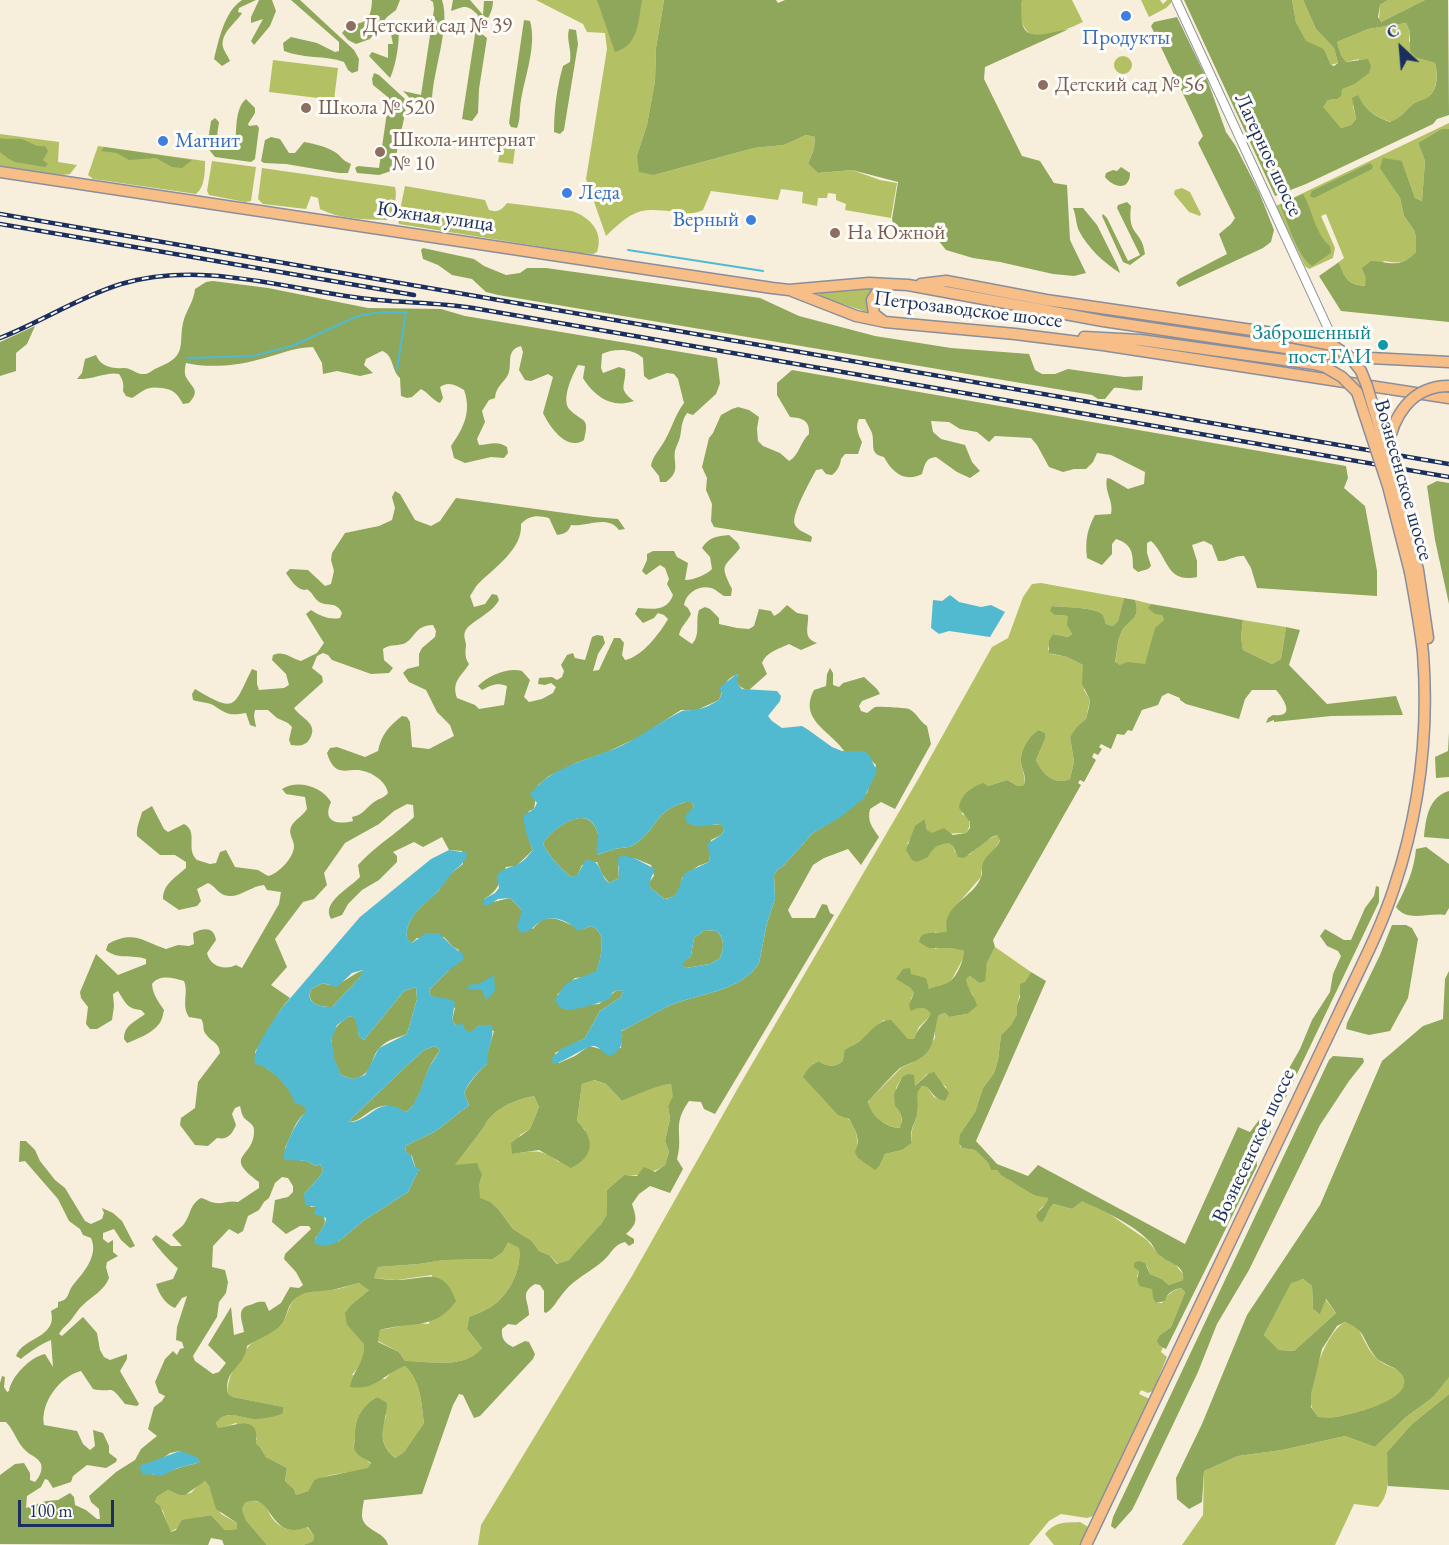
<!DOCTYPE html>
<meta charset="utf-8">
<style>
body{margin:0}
#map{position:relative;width:1449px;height:1545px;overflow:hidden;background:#f7eedc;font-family:"EB Garamond",serif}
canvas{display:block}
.north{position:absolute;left:1371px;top:18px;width:60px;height:60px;-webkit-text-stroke:4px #fdfcf7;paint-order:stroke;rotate:334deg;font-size:16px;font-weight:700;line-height:24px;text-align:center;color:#1b2f5e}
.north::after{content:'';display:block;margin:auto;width:21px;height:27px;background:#1b2f5e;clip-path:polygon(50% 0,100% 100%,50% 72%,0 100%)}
.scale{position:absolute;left:18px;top:1500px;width:96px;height:27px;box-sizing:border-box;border:3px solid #1b2f5e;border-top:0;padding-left:8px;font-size:18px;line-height:21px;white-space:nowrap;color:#1b2f5e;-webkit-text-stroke:4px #fdfcf7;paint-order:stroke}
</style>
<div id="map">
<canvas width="1449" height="1545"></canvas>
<div class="north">С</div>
<div class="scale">100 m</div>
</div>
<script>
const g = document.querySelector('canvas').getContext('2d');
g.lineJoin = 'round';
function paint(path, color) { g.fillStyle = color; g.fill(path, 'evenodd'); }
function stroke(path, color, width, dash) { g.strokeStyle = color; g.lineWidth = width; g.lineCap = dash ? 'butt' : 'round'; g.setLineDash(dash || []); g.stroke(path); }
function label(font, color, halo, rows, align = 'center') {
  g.font = font + ' "EB Garamond",serif'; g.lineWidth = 6; g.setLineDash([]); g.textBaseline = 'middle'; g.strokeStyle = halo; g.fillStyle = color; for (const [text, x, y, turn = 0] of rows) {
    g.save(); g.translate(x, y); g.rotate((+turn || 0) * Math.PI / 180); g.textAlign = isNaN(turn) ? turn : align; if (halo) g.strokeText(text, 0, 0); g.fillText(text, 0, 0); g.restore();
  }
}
const green = new Path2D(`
 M536,0H664L656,48L655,81L647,125L637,155L654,175L754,148L784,145L806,135L815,137L814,149L808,164L818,173L852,170L880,180L897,183L891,218L845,210L846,204L836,200V194L828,193L827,198H818L817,206L802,203L803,192L781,189L778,200L711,191L703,210C693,215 685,213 675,212C638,207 633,211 606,236L586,179L607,49L605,33L587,32L583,24Z
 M1022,0H1072L1083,22C1073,27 1042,40 1032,35C1027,33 1022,24 1021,19C1019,14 1022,6 1022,0Z
 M1141,0H1160L1163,4L1167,0H1171V3L1166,8L1149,17Z
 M1292,0H1303L1316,29L1334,48L1338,63L1331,65L1324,49L1306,42L1296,22Z
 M1425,0L1381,22L1379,20L1380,5L1388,0Z
 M1406,23L1410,32L1409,41L1427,60L1435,63C1438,76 1438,95 1422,101C1418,103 1418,101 1413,104C1405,111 1401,118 1391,122C1374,116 1366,111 1358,96L1353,106L1356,119L1351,125L1341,128L1322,107L1328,100L1337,99L1341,89L1353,85L1359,59L1346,62L1341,55L1337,42L1368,29Z
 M1114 65a9 9 0 1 1 18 0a9 9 0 1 1-18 0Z
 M273,60L338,68L334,100L269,92Z
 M1449,123V129H1441L1418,143L1425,161L1422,201L1415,198L1402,161L1387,178L1400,198L1404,216L1414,230L1416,237V252C1406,263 1399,264 1384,261L1366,278V286C1348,285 1344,279 1339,262L1344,258L1326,214L1321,216L1335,248L1333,258L1309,269L1305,266L1276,206Z
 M0,134L59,142L58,162L77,165L70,174L62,175L0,166Z
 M502,140L516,142L513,164L498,162Z
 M98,146L205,161C205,172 205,187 196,194L93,179L88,175Z
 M212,161L256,167L251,201L245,202L209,195L207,191Z
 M262,168L395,187C398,198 393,212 387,220C364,219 341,220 320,209L318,198L311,196L306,209L263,204L258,199Z
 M405,186L485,200L489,210C497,213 502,210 507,203L572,211C590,217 604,232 597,252L593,254L580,253L399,224L398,220Z
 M1182,188L1190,192L1201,214L1200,216L1189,212L1174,194L1175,190Z
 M873,287L870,313L821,297L819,295L820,292Z
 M1041,583L1124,598L1118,621L1113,626L1106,624C1105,621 1104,617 1102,614C1094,607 1063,607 1052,606L1055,615L1068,616V626L1072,634L1068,637L1053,634L1048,649L1052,654L1067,657L1083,665L1084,690L1090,700L1086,719L1070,737L1074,762L1070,779C1053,786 1042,774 1036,760L1045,739V733L1039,730C1029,735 1020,750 1021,762C1022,771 1026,776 1024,785L1018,786L1007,780L988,786L972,788L963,797L962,814C971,818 972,825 966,833L932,834L927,830L925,819L907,844L930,851L941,844L949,842L953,846L955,852L969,855L982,843L997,835L1000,839C995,854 981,860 981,877L949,914L947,931L941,934L935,932V949C945,945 954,948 964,951V957L952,979L948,984L929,989L927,984H907L912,988L914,993L911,999L912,1010C920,1007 926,1006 932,1014L919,1027L914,1039H908L884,1020C875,1025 870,1034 861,1040C852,1047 844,1049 842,1062C835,1067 826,1067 819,1061L813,1064L843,1116C855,1121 858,1135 857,1147L880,1165L885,1154L902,1150L912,1143C910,1129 914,1127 917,1115C919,1106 917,1099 918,1090L922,1086L927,1087L934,1097L945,1101L946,1087L936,1078L927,1074L914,1087L913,1081L902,1077L896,1088L901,1116V1128C887,1128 871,1116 868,1103L871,1098L901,1068L921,1058L935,1038V1026L939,1015L945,1013L949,1017L967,1014L973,995L966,985L965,979L970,976L979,983L985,975L987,963L995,947L1031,972L1021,990L1017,1005V1014L1011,1025L1001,1035L998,1060L994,1073L983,1088L975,1112L960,1134V1146L962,1148L975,1150L988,1163L991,1170H997L1011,1181L1048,1198L1047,1203L1039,1210L1044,1220L1049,1208L1054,1204L1072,1209L1082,1200L1108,1213L1147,1240L1161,1257L1173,1262L1184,1275L1183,1280L1169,1285L1162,1279L1150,1274L1147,1266L1137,1268L1139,1271L1137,1277L1152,1289L1156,1303H1162C1168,1295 1170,1291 1181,1288L1185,1292L1171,1327L1160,1335V1346L1163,1347L1161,1352L1167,1357L1153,1391L1148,1393L1141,1390L1139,1394L1150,1399L1096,1515L1087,1518L1061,1514L1049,1521L1029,1545H478L481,1525L632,1276L738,1088L920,776L992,647L1008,638L1023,597L1032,584Z
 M1135,600L1151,604L1149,608L1162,615L1164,620L1145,664L1120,665L1115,663C1117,654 1117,642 1121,633C1127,619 1142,621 1135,600Z
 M1243,620L1286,627L1281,659L1272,664L1243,650L1241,637Z
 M593,1080L606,1084L622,1101C637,1094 654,1085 671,1084L674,1096L668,1106L670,1119L665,1141L669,1152L665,1165C652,1174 640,1176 624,1175L607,1190V1214L601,1224L578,1252L569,1260L558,1264L549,1255L539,1251L532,1241L513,1229L499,1210L490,1203L479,1198V1186L482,1175L454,1166L484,1127C492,1109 516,1099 534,1096L539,1107L530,1129L520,1135L512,1154C534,1151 541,1148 559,1162L585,1130L577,1121L582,1084Z
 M508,1241L519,1248C522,1270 509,1295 491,1307C484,1311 476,1314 469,1317L467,1329L482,1348C463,1370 431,1361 405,1361L399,1352L378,1341L380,1330L416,1323L429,1324L432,1275L397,1280L374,1278L378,1267L419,1264L444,1260L493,1259L503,1252Z
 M1303,1279L1312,1286L1313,1309L1320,1313L1325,1299L1336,1313L1294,1351L1279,1350L1264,1335L1291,1282Z
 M359,1283L370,1289L352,1304L347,1325L364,1343C365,1357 361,1365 352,1375L385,1379L394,1370L405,1366C421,1382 421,1401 424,1423L404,1452L395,1458C381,1446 380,1432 386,1416L377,1397C361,1406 354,1420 355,1437C355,1441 353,1444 354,1447C356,1455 366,1458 371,1464L368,1469L331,1475L314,1480L308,1491L296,1495L294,1489L285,1481L287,1468L266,1457L260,1447L255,1444L257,1438L236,1423L218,1429L216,1423C228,1408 241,1419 256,1419C265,1419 274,1411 282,1407L233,1397L228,1394C225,1378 244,1347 257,1339C264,1334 275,1331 281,1325C289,1315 288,1301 300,1295C311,1290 321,1291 332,1290C341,1289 350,1285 359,1283Z
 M1345,1322L1357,1326C1363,1337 1369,1354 1380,1361C1388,1368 1402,1367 1404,1380C1409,1401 1352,1414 1336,1417C1330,1418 1324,1417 1318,1417C1315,1413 1312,1409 1311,1404C1308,1383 1326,1332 1345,1322Z
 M1447,1377H1449V1394L1412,1424L1387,1452C1388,1470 1392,1492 1378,1507L1354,1504L1335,1545H1182L1203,1515L1204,1471L1238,1456L1282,1450L1345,1436L1375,1447L1406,1417L1432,1398Z
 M205,1481L209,1486L221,1514L237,1523V1529L225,1530L211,1515L199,1517L170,1532L163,1511L155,1502L157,1497L168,1490L179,1495L191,1493L199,1484Z
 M250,1501C255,1501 261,1501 264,1505C268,1508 269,1514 272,1518C282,1531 294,1532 307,1527L314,1536L313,1541L303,1545H267L246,1520L242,1509L245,1503Z
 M1080,1522L1090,1528L1082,1545H1054L1045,1534C1056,1521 1064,1523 1080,1522Z`);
const forest = new Path2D(`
 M242,0H256L239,8L238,12L242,13C236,23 220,33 223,47C224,51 228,56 230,61L222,66L214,59C219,40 224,12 242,0Z
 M259,0H272L276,11L270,26L254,45L251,41L263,19L251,23V17Z
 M291,0H300L354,50L359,59L358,71L352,73L348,70L344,62C325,55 304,59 284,51L283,43L291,37L317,43L335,52L339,51V42Z
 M372,0H400L396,10L387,17L370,39L356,44L348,40L342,33C355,17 371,32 372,0Z
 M430,0H442C451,26 432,73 432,102L423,108L413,104L408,96L403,91L421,95L434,9L433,2Z
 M453,0H470L483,15L484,1H493C493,13 486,21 481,30L482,34L487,38L479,89L478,113L472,121L462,119L478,15C466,3 464,7 451,11Z
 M597,0H642C638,22 639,45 615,52Z
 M664,0H776L778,3L785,0H1022C1017,46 1037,35 1069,29L985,67L984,79L1022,156L1040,161L1054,183L1067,185L1070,240L1086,273L1074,276L1053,274L1000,262L973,258L946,250L938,240L921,236L906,238L896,236L892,219L898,182L852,170L818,173L808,164L814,149L815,137L806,135L784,145L754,148L654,175L639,172L637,155L647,125L655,81L656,48Z
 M1184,0H1292L1296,22L1306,41L1324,49L1331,65L1334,66L1338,63L1334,48L1316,29L1303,0H1388L1380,5L1378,17L1381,22L1425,0H1448L1449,115L1437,119L1433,124L1306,184L1275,196ZM1406,23L1410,32V51L1416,57L1435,63C1438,75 1438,91 1427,98C1422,101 1417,101 1413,104C1405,111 1401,118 1390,122C1374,116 1366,111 1358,95L1352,98L1356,119L1351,125L1341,128L1323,107L1328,100L1337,99L1341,96L1342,89L1353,85L1369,73L1371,66L1368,59L1346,62L1341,55L1337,42L1368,29Z
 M1177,17L1207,79L1226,132L1235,145L1259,192L1274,230L1271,242L1263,248L1179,287L1176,283L1179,279L1227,254L1219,234L1231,224L1235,218L1198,143L1203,136L1151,26L1154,22Z
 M524,20L530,21C537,45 525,76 521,100C519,110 521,118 517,128L511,127L509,123Z
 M397,21C402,32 396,67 390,78L369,56L372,52L388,58V44H393C391,35 389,27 397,21Z
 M569,29L576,30L578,44L564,130L560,134L554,132C554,110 557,86 563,66L570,62C572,48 566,41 569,29Z
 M374,73L379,75L406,100L405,114L394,165L391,171L379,175L357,173L355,168L358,166L379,168L389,98L373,85L372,79Z
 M246,99L255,108V113L248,124L249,126L257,125L259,128L255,159L251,162L215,157L207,147L211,121L215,118L219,122L216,143L220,147H235C237,133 234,109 246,99Z
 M1441,129H1449V322L1341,311L1319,276L1339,262C1344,278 1348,285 1365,286L1366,278L1362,268L1371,261C1391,262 1400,269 1416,252V237L1414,230L1404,216L1400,198L1380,168L1383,158L1402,161L1415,198L1422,201L1425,161L1418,143Z
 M271,137L280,139L289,153H295L304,142C315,144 330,147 339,155C343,160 345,161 351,164L348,173H339L286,164L264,163L261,161L265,140Z
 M0,138C7,140 14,138 21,139C30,141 35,148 45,146L48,151L43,160L48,164L45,167L15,162L9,159L0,152Z
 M104,147L192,160L182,168L172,167L156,158L129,160L117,153L101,151Z
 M1370,163L1373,166L1372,169L1314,198L1310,196L1312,191Z
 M1121,167L1130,173C1130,191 1114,188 1105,177L1106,173L1113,170L1117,171Z
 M1303,194C1313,211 1315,234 1330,246L1331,253L1312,266C1297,256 1288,222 1280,205Z
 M1127,202L1131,206C1127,237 1142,229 1145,254L1130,265L1123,262L1102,216L1103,214L1107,218L1128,261L1140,255L1117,208L1118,205Z
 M1073,208H1083L1097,225L1118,267L1120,273C1104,263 1088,248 1079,231C1076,224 1076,215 1073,208Z
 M423,248L474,259L484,266L506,275L520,273L527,268H546L760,298L799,316L875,336L951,348L1029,354L1035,370L1042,374H1055L1068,369L1124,377L1143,376L1142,390C1132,392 1124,387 1114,388L1105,399H1098L1092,395L498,295L486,292L472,279L452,275L438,265L423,259L421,250Z
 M213,281L268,288L368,308L441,309L465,316L717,358L720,383L718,389L716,394L693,415L687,413C681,422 682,428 680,437C679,442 676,446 675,451C673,464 681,471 666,482H660L659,476L651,466C652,458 657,453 662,445C671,432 674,416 684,403L678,379L674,374L667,373L649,380L644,376L643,358C633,348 614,348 602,354L601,368L603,373L619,367L625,369C627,385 616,388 634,401C612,409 594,396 583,378L585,366L578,365C573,374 560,400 570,410C583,423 590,416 584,440C567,452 549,426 543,413L553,377L548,374L531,381L525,380L519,370L523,352L521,346C503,351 515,367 506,378C500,386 496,388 495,398L489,400L482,411L485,422L477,439L479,445C489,445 497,440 507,447L508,453L504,458L491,457L465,463L454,458L451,446C463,429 472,412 464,390C456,385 448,381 440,387L443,398L440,403C432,400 429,393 421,389L412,397L407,398L401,396L400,378C391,370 394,355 382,351L366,359L364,365L373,373L360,376L337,371L323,374L322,363L313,347C294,347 275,356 257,360C236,366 207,368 186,363C185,367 184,373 186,377C192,388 201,390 189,403L183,404C177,393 174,390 162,388C146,386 145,390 132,398L126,396L123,391C124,384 123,380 119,374C108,371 92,380 77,379L82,373L85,359L96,355C100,366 112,369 123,368C131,367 136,375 145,374C149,374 152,370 157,368C190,355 177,344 184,319C188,308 194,300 195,289L206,282Z
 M35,326L27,344L16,353V371L0,376V342Z
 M792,370L1346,466L1348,478L1344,488L1365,506L1377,571V596L1257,588L1251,568L1244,556C1234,555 1227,562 1218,561L1212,545L1204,541L1192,545L1197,561V577C1166,584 1168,556 1151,541L1147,543V553L1151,566L1148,569L1138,572L1133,568C1133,553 1132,544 1116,539L1112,544V554L1102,565L1087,558C1085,542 1087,529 1095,515L1111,514C1114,501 1104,492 1107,478L1111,479L1128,489L1144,484L1145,472L1111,455L1097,453L1093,462L1086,469H1074L1063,472L1049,467L1037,445L1031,438L995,436L989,442L977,432L960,429L949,422L931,421L933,432L941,439L965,445L972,462L980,471L970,478L957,472L936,457C925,458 925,465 922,474C904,483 892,472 884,457C869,454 875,445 872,433C870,428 867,424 865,419H859C855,427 858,434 862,442L858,454H845L841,459C840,466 838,470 832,475L826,474L822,469L816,470C811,480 790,516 795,525C798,531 807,533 812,537L811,542L714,527L711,521L712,504L706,490L707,478L702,467L709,438L713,433L721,415L732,409L738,407L749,410L759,417L757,429L758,441L763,446L780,453L789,461C799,456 800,442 809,434C810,420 802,418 790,417L777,395V383Z
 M1437,481L1449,483V604L1435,540L1427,486Z
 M395,491L400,494L415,520L431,526L440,521L456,498L594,517L618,519L625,529L619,530C608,514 587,527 571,525C568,532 565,534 557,535L549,518C538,515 529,515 521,524C523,549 494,568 478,584C475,587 473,592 470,596L474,607L485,604L492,594L497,595L499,600C491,615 468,622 465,632C463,636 466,641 466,646C465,653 465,658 469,664C462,676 451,681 457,698L475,705L479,709L504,705L507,686C497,682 491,685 482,690L478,686C487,676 509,667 522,671L530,680L524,697L529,702L542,699L553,693L556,687L551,683L545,685L538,684L539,678L552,677L557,680L562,677L564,671L561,665L567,655L573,653L575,658L585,660L592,637L597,635L603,636L605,643L598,654L593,671L599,670L614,638H620L624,643L622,655L625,660C642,657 660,633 668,619L664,615L658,613L654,618L643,623L635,614L638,608C652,609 667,612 673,595L667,584L669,579L665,568L660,565L646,575L642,571L647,560V554L653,551H674L677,557L688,563L685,580C694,580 706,575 712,569L710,557L702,548C709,537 717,536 729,535L738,543L740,548C724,568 719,563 732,589L731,596H724C720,594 716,589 711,588C699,585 686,593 684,605L688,608L691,614C687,622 681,626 679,635L692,644C701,635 695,622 699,610L705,607L710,609L719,618V624L737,628L749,629L754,626L759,609L771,611L774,616L779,613L787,605L797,613L808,615C809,627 802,638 817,643L801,650L789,644C779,649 766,652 762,663L767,674L749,690C740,689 734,683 738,674C724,679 724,688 719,700L697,710H681L639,737L607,752L578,762L549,776L538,785L534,809L529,811L524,821C529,829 528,840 533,850L516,866L506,867C498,883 500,890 484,899L493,902L510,898L522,910V916L533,929C548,907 565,925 583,929L591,926C608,932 601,956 597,971L586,977L575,978L557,995L587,1005L599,1004L617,990L623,991L621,997L600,1011L585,1038L555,1053L559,1063L575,1056L589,1046L601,1049L621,1048L622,1036L620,1032C637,1023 654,1013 671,1005C699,993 741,992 759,963L767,923L775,899L774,875L777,870L783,866L813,833L834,820L867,793L876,765C862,750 866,752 845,752C831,731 798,720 814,690L826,686L827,674L830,668L833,673V685L839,687L843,683L864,677L877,689L880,694L862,701L859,706L861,711L867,713C870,711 872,709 875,707C877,706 908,708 909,709C917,713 920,722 927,726L931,744L895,809L881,802L870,809C867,821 872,827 879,837L861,865L848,849L824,858L813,865L788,910L792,918H815L822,904L827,905L830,913L834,915L715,1114L704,1109L701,1102L689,1101C671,1126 684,1134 677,1159L683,1169L670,1193L650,1186L639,1194L632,1204C637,1219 638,1223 626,1234L634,1239V1243L629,1246L625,1242C613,1245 612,1253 604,1260C591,1272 575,1278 564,1292C557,1300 554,1308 546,1313L544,1312V1291L540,1285L535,1284C519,1294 529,1300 529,1315L516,1325L508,1324L502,1329C501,1339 505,1343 513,1347L525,1341L529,1342L535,1354L533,1359L480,1416L474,1418L463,1395L459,1394L453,1405L422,1494L364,1500C363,1505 362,1511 362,1516C363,1531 385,1531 388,1545H303L313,1541L314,1536L308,1527C267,1543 274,1489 245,1503L242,1509L246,1520L267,1545H224L222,1540L211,1538L208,1545L0,1544V1475L15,1464L24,1463L30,1473V1480L35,1482C39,1478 43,1470 41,1464C39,1458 30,1455 26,1451C17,1443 14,1430 6,1422H0V1383L2,1376L5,1377L4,1387L7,1392L9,1391C11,1377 30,1357 45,1354L53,1367L51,1340C42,1343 28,1353 21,1359L16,1356C23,1337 58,1338 51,1311L58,1307V1302C70,1300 67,1293 73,1285C83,1273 99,1256 91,1238L83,1235L80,1229L69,1221L58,1199L25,1161L19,1162L20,1141H26L35,1150L40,1161L55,1180L65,1188L85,1221L91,1224L102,1219L104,1213L102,1208L113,1213L122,1221L135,1246L130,1248L121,1240L114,1229L103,1233V1239L108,1243L113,1240V1252L118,1256L107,1262L106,1267L109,1278C104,1291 93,1295 83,1305C78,1309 75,1315 71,1320C67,1325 62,1328 59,1334L62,1336L83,1317L97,1333L100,1350L104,1357L110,1360L127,1354V1359L120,1371L139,1404L137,1406L125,1404C108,1382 115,1394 93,1389L81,1371C60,1376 40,1403 44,1425L77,1431L83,1444L90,1450L95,1446L93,1430L103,1433L109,1446V1453L117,1459L116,1462L106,1468L87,1465L73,1476L71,1482L53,1488L48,1480L45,1479L41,1487L27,1496L26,1508L46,1501L58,1500L70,1493L74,1497L75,1505L86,1510L97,1519H100L99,1509L91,1502L89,1496L116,1472L135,1460L141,1449L157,1436L148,1429L154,1407L162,1401L165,1396L159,1393L155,1382L165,1359L173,1351L177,1355L180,1349L184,1348L182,1342L176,1340L177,1327L187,1296L182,1298L175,1308C165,1304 159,1294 156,1284L173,1279L178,1268C174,1266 154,1244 152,1239L156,1235L171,1246H182L172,1235C176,1230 181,1228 184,1224C191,1215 189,1205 201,1198C206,1199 211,1203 216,1203C224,1204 230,1200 238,1202L259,1188V1182C221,1154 255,1159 254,1130C254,1123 245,1121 243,1116C241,1113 241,1109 240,1106L235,1108L232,1114L236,1125C232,1134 228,1140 217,1138L208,1146L195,1145L180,1125L181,1118L195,1108L198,1082L220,1053C219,1042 211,1042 205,1033C202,1028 205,1025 201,1019L189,1017C181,1005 189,993 184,981C172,978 160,974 152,984C153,995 158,1001 164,1010C163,1014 162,1021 159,1024C152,1033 138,1039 127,1043L124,1039C124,1025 135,1022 145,1014L141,1010C127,1009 125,1002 118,991L113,994L114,1006L112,1020L97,1029H90L86,1024L88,1007L81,998L80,992L96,954L118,975L146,964V959C132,954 117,960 106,950L108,944C134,930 142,941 166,949L178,945L189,946L194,944L193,933C203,928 214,926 216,940L207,953C210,966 224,971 236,965L242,968L279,904L281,892L267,890L264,885C250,886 238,900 224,895C217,892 215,886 208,883L197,889L201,901L197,906L179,910L163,899C163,884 175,878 186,868V862L175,855H160L137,836C136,828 140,820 142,812L152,806L164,829L168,832L184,824C199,832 185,849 197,860L210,864L216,863L220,852L226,850L235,867L258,870L268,876C278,874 294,858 294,846C294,840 288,834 291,827C294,820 303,816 307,809L305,797L286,794L282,789C298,779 322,787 331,802C322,822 337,825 353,821L352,817C363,815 366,808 374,802C380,798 384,798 388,793C386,780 369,770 356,770C349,770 343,772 337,769C331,765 329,759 327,753L330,748L337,747L365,757L378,751C381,735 389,726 402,716L407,717L410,722L412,747L429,749L454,736L450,725L437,712L426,690L409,682L403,673L407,669L419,666V654L422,648L435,637L436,631L433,625C414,625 415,640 403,644C395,646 390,644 383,649L384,660L393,668L389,673L371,674L332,660L328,655L323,653L317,656L312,668L322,676L323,682L294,708C301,719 320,723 309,740C305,746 298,746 291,745L289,740L292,727L288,723L277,718L268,710H255L254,716L256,727L250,725L246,713C228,716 227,714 213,705C207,702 199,702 193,700L192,694L195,689C237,714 233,707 252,669L257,671V684L259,690L284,688L289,685L286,674L272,660L273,655C283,650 291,658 301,661L317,653L324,643L306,614L311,610C320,616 329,620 340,618L342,613C336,600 327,608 318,601C314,598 312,592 308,590C307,589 305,590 304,590C295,588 291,580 286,573L290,569L308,570L325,586L331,584L334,571L331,560L332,553L345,533L379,526L392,520L395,508L392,497ZM407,804L413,805L414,817C396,834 375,846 358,865L360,877C350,888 321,902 331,919L342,915L348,904L362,890L379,880L397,862V856L393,852L414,842L423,847L442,837L449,850L462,851L463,864C457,869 450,873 445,880C442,884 441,889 437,892C424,905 404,918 407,939L412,943L417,938L444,937L453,947L459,950L448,971L429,990L431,996L455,1008L452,1020L456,1025L470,1033L480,1025L494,1031L486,1058L487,1064C477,1073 470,1081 464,1093L469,1105L436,1131L405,1146L406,1152L412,1156L417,1173L408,1192L363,1221L338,1242L315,1239C326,1223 330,1222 316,1207H311L304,1194L321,1175L323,1169L320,1164L315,1166L307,1161H301L285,1148C292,1135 294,1122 305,1113V1107C295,1100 290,1091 282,1081C271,1068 263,1071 255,1052L281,1009L290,998L271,985L287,967L275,939L303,902L314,899L327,885L324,873L345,843L379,824L394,811ZM594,1080L606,1084L622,1101C636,1095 656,1085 671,1084L673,1096L668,1106L670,1119L665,1141L669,1152L665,1165L655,1172L644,1167L637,1176L624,1175L607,1190V1214L601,1224L569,1260L557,1264L549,1255L539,1251L532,1241L513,1229L499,1210L490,1202L480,1198L479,1186L482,1175L477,1163L455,1165L484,1127C492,1109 516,1099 534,1096L539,1107L530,1129L511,1143L512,1154L539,1150L571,1168C595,1156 595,1139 577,1121L582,1084ZM282,1177L288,1178L293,1186V1192L288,1197L275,1200L272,1222L286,1234L300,1226H309L311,1229L285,1254L284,1259L296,1272L303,1285L299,1288L290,1287L281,1303L269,1311L265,1302C258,1301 256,1303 250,1305C235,1308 243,1322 244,1332L234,1335L231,1307L208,1345L226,1363L219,1372L213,1374L195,1361L193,1356L217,1317L219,1302L226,1293L228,1282L225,1270L212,1267L213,1246L229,1229L238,1234L243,1231L248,1216L259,1210L264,1202L269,1198L275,1183ZM508,1242L519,1248C522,1270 509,1295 491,1307C484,1311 476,1314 469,1317L467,1329L482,1348C463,1370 431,1361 405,1361L399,1352L378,1342L380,1330C411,1321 435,1331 456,1301C443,1266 427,1279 398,1280C390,1280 382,1279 374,1278L378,1267L419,1264L444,1260L493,1259L503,1252ZM359,1283L369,1290L352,1304L345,1313L347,1325L364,1344C365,1363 353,1370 350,1387C376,1391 383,1374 405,1366C421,1382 421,1401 424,1423L404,1452L395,1458C374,1440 386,1426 387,1403L377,1397C361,1406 354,1420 355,1437C355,1443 352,1447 356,1452C359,1457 366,1459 371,1463L368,1468L319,1478L314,1480L308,1491L296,1495L294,1489L285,1481L287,1468L266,1457L260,1447L256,1444C260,1413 235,1426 218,1428L216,1423C226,1409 239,1417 253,1419C262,1419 275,1417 283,1413V1407L233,1397L228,1394C223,1369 244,1369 247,1346C257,1339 270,1335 279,1327C287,1320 286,1309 292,1302C304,1288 320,1293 336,1289C344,1287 351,1285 359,1283ZM180,1451L200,1462C192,1465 183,1466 176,1469C157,1475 156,1480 140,1466L163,1458L170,1453ZM205,1481L209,1486L216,1509L237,1523V1529L225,1530L211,1515L182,1520L176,1530L171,1532L160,1506L155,1502L157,1497L168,1490L179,1495H185Z
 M1124,598L1135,600C1142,621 1127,619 1121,633C1117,642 1117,653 1115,662L1120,665L1127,662L1145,664L1155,628L1164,620L1162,615L1155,614L1148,608L1151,604L1243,620L1241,637L1243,650L1272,664L1281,659L1286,627L1300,630L1289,665L1327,704L1396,696L1403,715L1331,716L1274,722V720L1266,723L1268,718L1273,715C1297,718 1283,698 1276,690H1252L1245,699L1239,719L1186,704L1180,700V698L1168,693L1162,696L1158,705L1142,710L1132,731L1128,730L1124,735L1117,734L1111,749L1101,744L1099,747L1102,749L1098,755L1094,753L1092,757L1096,760L1084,782L1080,780L1078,783L1081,785L993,940L995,947L987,963L985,981L979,983L970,976L966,979C967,989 975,996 977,1006L967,1014L949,1017L945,1013L939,1015C934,1027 936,1040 928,1051C921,1061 911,1062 900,1068C898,1069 870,1099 868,1102C871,1116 887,1128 900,1128C903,1120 902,1112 895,1106L894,1094L902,1077L908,1074L914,1075L915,1086L928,1074L934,1072L949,1093L945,1101C935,1099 934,1095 927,1087L922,1086L918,1091C917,1099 919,1106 917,1115C914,1127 909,1129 912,1143L902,1150L885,1154L880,1165L875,1170L858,1158L855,1152C861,1140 856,1130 849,1119L838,1115L803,1077C806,1070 812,1064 819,1061C826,1067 835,1067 842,1062L845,1050C851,1046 857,1044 862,1039C872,1031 877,1020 891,1020L908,1039H914C918,1027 925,1024 931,1014C926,1006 919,1007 911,1011L909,1005L914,993L911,988L896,979L903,969L910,968L911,974L926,978L929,989C935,986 943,986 949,982C957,977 964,960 964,951L952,948H929L919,942L921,936C929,930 938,935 947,931C941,905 974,898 981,877C983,873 981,868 983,863C987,853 997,850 1000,840L997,835L992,837L964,858L958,857L953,846L949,843C939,844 932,848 928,857L917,862L912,860L906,850L915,826L925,819L927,830L932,833L944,828L953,835L966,833L970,828V822L959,808C960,795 971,787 983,783L988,786L1007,780L1018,786L1024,785C1027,776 1022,771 1021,762C1020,750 1029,735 1039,730L1045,733V739L1036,760C1042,774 1054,786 1070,779L1074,762L1070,737L1077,727L1086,719L1089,707L1090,700L1082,684L1083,665L1067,657L1049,653V641L1053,634L1068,637L1072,634L1067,625L1068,616L1055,615L1050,611L1052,606C1063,607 1094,607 1102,614C1104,616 1105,621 1106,624L1113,626L1118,621Z
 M1449,732V777L1436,778L1435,757L1448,751Z
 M1449,791V839L1424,837C1426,819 1428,797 1449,791Z
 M686,802H692L694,807L691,812L696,826L722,824L724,830L721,835L711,840C709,849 711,854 709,862L698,866L682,878C681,890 677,898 664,899L650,887V881L654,876L651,865L634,858L618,866L619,878L609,883L602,874L597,862L582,865L577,876L571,877C561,868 548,856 543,843C553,828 587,802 597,831C600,838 597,847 598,855C603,853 607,851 612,850C620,847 627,849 635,844C658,829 653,811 686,802Z
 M1426,847L1449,864V908L1445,915C1427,912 1408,923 1396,907C1406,888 1414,871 1416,849Z
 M1376,886L1379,887V902L1285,1099L1278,1089L1279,1086L1300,1049L1312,1020L1330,992L1333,974L1341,956L1338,951L1327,946L1320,936L1325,929L1344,940H1351L1365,908L1374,896Z
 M1392,925H1406L1412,928L1418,939L1408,998L1390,1031L1369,1035L1346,1029L1347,1023L1380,955Z
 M705,930L717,931C725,940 724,948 720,958L710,964L686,968L681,964L691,956L694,938Z
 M364,970L360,977L332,1007C319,1007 306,1004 311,989L323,983C340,990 348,975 364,970Z
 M1449,971V1377L1432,1398L1406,1417L1375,1447L1345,1436L1282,1450L1238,1456L1204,1471L1202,1502L1189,1509L1177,1499L1176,1478L1202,1424L1247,1315L1320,1205L1382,1061L1423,1026L1443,1019L1445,979ZM1303,1279L1312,1286L1313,1309L1320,1314L1326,1299L1336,1313L1294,1351L1279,1350L1264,1335L1291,1283ZM1345,1322C1366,1330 1362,1339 1374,1355C1381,1366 1402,1366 1404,1380C1408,1401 1352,1414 1336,1417C1330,1418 1324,1417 1318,1417L1311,1407V1394L1322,1349L1337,1326Z
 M1031,972L1046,981L976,1141L997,1164L1028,1176L1038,1165L1185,1244L1238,1127L1250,1132L1259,1120L1267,1124L1271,1132L1261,1149L1256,1151L1257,1166L1166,1349L1160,1346L1157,1341L1160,1335L1171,1327L1185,1292L1181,1288C1172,1290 1167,1293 1165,1301L1156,1303L1153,1298L1152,1289L1140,1286C1136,1280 1138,1277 1139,1271L1134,1267V1263L1139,1261L1145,1263L1150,1274L1162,1279L1169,1285L1183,1280C1186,1265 1168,1263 1159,1255C1156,1252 1154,1247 1151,1243C1135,1225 1104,1211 1082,1201L1072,1209L1054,1204C1046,1209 1048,1217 1042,1222L1039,1221L1036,1216C1039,1209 1047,1206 1048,1198L1034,1195L1001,1175L997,1170H991L988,1163L975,1150L962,1148L959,1143L960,1134L975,1112L983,1088L994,1073L998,1060L1001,1035L1011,1025L1017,1014V1005L1020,997V984L1025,982Z
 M416,987L417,999L407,1034C400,1037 390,1039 384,1044C367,1056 377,1074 353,1079L341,1075C330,1052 323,1031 350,1016L356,1018L359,1036L364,1040L404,991Z
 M435,1046L440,1050C437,1055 433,1060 430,1066C423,1080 419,1104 406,1112C401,1110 394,1107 388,1106C372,1104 363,1122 348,1122L400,1072L424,1050Z
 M1333,1056L1363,1058L1364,1062L1349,1081L1320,1125L1249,1270L1217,1324L1198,1372L1138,1498L1132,1510L1115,1529L1111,1526L1113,1517L1329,1060Z
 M1449,1394V1490L1388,1486L1387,1452L1412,1424Z`);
const water = new Path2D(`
 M950,595L959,602L981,607L991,605L1005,612L990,637L949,631L939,634L931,628L933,600L942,601Z
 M738,673C736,680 737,684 742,689L777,691L781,696L780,701L768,716L772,721L782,728L802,726L807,729L832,747L842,751H864L869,755L877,771L864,798L842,816L813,833L783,866L777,870L774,875L775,899L767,923L759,963C741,992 699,993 671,1005C654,1013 638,1023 621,1031C624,1043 621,1051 610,1056C603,1054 601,1047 594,1046C587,1045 565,1062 553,1064L552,1058L561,1049L585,1038L600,1011L621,997L623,991L617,990L612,993L610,999C603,1002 573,1011 566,1010C561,1009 558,1004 555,1001C568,974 575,983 597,970C601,956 608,932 591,926L578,931C568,920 551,913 538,923C532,928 530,932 521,933L517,927L522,910L510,898L498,899L489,905H483L484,899L495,893L499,888L497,876C503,867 509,869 518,864C524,861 528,856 533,850C528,840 523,826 524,815L534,809L537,803L530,794C554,764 591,760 623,745C643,735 660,722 680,712C685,709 692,711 698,709C706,708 712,704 719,700L722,693L719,688ZM686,802H692L694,807L686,815V821C696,831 709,824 721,824L724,830L721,835L707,844L710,856L709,862L685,873C678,884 681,898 664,899L650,887V881L655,869L634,858L622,855L618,859L619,878L609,883C598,874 602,859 586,860L577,875L571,877C561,868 548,856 543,843C553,828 588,802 597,831C600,839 594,846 598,855C603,853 607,851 612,850C620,847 627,849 635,844C658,829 653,811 686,802ZM705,930L717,931C725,939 724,948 720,958L710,964L686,968L682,964L691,956L694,938Z
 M449,850L468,853C465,862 461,865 454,871C448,876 445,884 439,890C427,904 404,916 407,939L412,943L426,933H439L453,947L463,954V960L448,971L429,990L431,996L449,999L455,1002L452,1020L456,1025L463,1024L465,1030L470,1032L480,1025H492C495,1037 486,1051 487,1064C477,1073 469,1081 464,1093L469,1105L436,1131L405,1146L406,1152L411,1155L415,1167L421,1170L417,1173L408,1192L363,1221L338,1242L326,1246L314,1244C315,1234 326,1228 326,1218L314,1214L316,1207L305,1205L304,1194L321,1175L323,1169L320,1164L315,1166L307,1161L284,1160C282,1150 297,1120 305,1113V1107L294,1102C292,1089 269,1065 255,1064C251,1050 273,1022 281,1009L360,917L431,859ZM363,970L360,977L332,1007C320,1007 305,1004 311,989L323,983L337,987L352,973ZM416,987L417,999L407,1034L379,1048L365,1075L353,1079L341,1075L334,1058V1052L331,1041L337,1025L350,1016L355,1018L359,1036L364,1040L404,991ZM435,1046L440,1050C437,1056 433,1061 430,1066C423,1079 418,1105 406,1112C376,1093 371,1123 348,1122L400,1072L424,1050Z
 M494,975L495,991L486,1000L482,990L466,989L473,983L477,985Z
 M180,1451L197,1457L201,1462L178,1468L161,1476L149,1474L143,1475L139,1466Z`);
const stream = new Path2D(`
 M628,250L763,271
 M187,358L253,356L292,346L358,316L381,312H406L397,369`);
const tertiary = new Path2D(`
 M1176,0L1337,348`);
const primary = new Path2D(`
 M0,172L772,288L789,290L869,283L908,285L1103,321L1306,351L1350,357L1449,362
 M921,284L946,281L1046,300L1266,332
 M792,291L856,316L885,322L1015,334L1103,345L1449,398
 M883,321L874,314L872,300L879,289L888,285
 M1084,337L1140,340L1248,355
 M1418,570L1428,638
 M1086,1545L1339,1013C1358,972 1380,931 1394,888C1419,813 1429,732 1423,653C1420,626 1415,599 1410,572`);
const rail = new Path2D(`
 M0,214L1449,464
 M0,224L414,295
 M0,338C41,322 79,297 121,284C207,259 292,292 378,300C410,303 441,303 473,308L1449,477`);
const primaryBridge = new Path2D(`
 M1266,332L1332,345L1350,357L1361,371L1367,386L1387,453L1418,570
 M1248,355L1314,364L1325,367L1342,377L1357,392L1388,486L1410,572
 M1387,450C1393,416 1411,386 1449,386`);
const markers = [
 [1126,16,6,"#3f7fe0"],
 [351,26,6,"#8d6e63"],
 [1043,85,6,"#8d6e63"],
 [306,108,6,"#8d6e63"],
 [163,141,6,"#3f7fe0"],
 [380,152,6,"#8d6e63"],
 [567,193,6,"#3f7fe0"],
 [751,220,6,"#3f7fe0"],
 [835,233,6,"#8d6e63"],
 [1383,345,6,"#0f9aa8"]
];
const educationNames = [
 ["Детский сад № 39",363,26],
 ["Детский сад № 56",1055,85],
 ["Школа № 520",318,108],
 ["Школа-интернат",392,140],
 ["№ 10",392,164],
 ["На Южной",847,233]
];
const shopNames = [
 ["Продукты",1126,38,"center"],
 ["Магнит",175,141],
 ["Леда",579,193],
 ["Верный",739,220,"right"]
];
const streetNames = [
 ["Лагерное шоссе",1268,155,65],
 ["Южная улица",435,217,8],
 ["Петрозаводское шоссе",968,310,7],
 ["Вознесенское шоссе",1403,480,74],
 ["Вознесенское шоссе",1254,1146,-65]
];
const cultureNames = [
 ["Заброшенный",1371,333],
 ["пост ГАИ",1371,357]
];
paint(green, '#b3c164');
paint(forest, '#8ea75a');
paint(water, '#52bad0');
stroke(stream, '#52bad0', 2);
stroke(tertiary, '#898e9d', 10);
stroke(primary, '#898e9d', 13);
stroke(tertiary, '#fff', 8);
stroke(primary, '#f7be87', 10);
stroke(rail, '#1b2f5e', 4.5);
stroke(rail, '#fdfcf7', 2, [7]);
stroke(primaryBridge, '#898e9d', 13, []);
stroke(primaryBridge, '#f7be87', 10);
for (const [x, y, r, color] of markers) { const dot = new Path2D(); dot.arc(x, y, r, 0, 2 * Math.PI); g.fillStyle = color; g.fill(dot); stroke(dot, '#fdfcf7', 2); }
label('21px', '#785e54', '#fdfcf7', educationNames, 'left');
label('21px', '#366cbe', '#fdfcf7', shopNames, 'left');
label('21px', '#1b2f5e', '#fdfcf7', streetNames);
label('21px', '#0d838f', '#fdfcf7', cultureNames, 'right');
</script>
